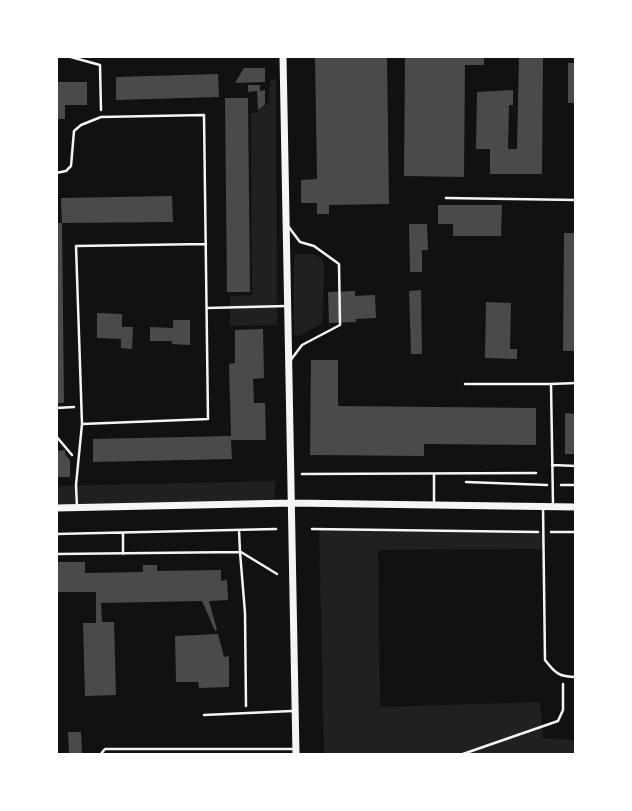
<!DOCTYPE html>
<style>
body{margin:0}
#map{position:relative;width:632px;height:811px;overflow:hidden;background:#111;font-family:Lato,sans-serif}
canvas{display:block}
.frame{position:absolute;inset:0;border:58px solid #fff;pointer-events:none}
</style>
<div id="map">
<canvas width="632" height="811"></canvas>
<div class="frame"></div>
</div>
<script>
const g = document.querySelector('canvas').getContext('2d');
g.lineJoin = 'round';
function paint(path, color) { g.fillStyle = color; g.fill(path, 'evenodd'); }
function stroke(path, color, width, dash) { g.strokeStyle = color; g.lineWidth = width; g.lineCap = dash ? 'butt' : 'round'; g.setLineDash(dash || []); g.stroke(path); }
const green = new Path2D(`
 M276,79L277,325L230,326V296L252,295L251,113H256L269,102L270,80Z
 M294,254H313L322,258L324,267L323,318L321,324L299,336L294,335Z
 M275,481V503L56,508V486Z
 M319,529L542,532V549L378,550L380,707L540,702L543,738L576,740V755H324Z`);
const building = new Path2D(`
 M315,56H387L389,204L329,205V214H317V203H301V180L317,179Z
 M405,56H484V65H465L464,177L404,176Z
 M519,56H543L542,174H490V149H476L477,92L513,90V105H509L508,149H517Z
 M568,63H576V103H568Z
 M244,68H265V82L235,83Z
 M218,74L219,97L116,100V77Z
 M56,82H87V105H65V119H56Z
 M248,85H260V91L265,90V105L258,110L257,91L248,92Z
 M225,98H248L250,292H227Z
 M172,196L173,222L62,223L61,198Z
 M438,205H502L501,236H453V224H438Z
 M56,223H62L64,403H56Z
 M409,224H427L428,250H422V272H410Z
 M564,233H576V351H563Z
 M421,290L422,354H411L409,291Z
 M355,291V296L375,295L376,318L356,319V322L329,323L328,292Z
 M486,302L511,303L510,349H517V359L485,358Z
 M97,313L122,314V327H133L132,349L121,348V339L97,338Z
 M173,320H190V345L172,344V341H150V327L173,328Z
 M263,329L264,378L253,379L254,403H265L266,440H231L232,459L93,462V439L231,436L229,364L235,363V330Z
 M311,360H338V406L536,408V445L424,444V456L310,455Z
 M565,413L576,414V454H565Z
 M65,450V454L70,460V477H56V451Z
 M56,562H85V573L143,572V565H157V571L221,570V581L227,580L228,600L209,601L217,630L215,631L202,601L101,603L102,622H114L116,695L85,696L83,623H96V592H56Z
 M218,634L224,657L229,656V687L199,688L198,682H176L175,636Z
 M68,732H81L82,753H69Z`);
const path = new Path2D(`
 M67,56L100,65L101,110
 M56,408L74,407
 M56,436L72,455
 M466,482L547,485
 M561,485H576
 M312,529L538,532
 M551,532H576
 M56,534L276,529
 M240,552L245,613L246,706
 M241,552L277,574
 M56,554L240,552L239,530
 M123,554V533
 M460,755L558,721L563,710V684`);
const service = new Path2D(`
 M56,173L66,171L71,166L74,131L81,125L101,117L204,115L208,419L82,424L76,485L77,507
 M446,198L576,200
 M288,226L300,242L314,246L339,264L340,325L302,345L290,361
 M207,308L287,306
 M465,384H551L576,383
 M551,384L553,504
 M82,424L76,246L206,244
 M552,465L576,466
 M302,474L536,473
 M434,474V505
 M543,507L545,660C555,673 559,677 576,677
 M204,715L292,711
 M100,755L105,749H293`);
const tertiary = new Path2D(`
 M283,56L296,755
 M56,508L292,503L576,507`);
paint(green, '#202020');
paint(building, '#4a4a4a');
stroke(path, '#f5f5f5', 2.5);
stroke(service, '#f5f5f5', 2.5);
stroke(tertiary, '#f5f5f5', 7);
</script>
